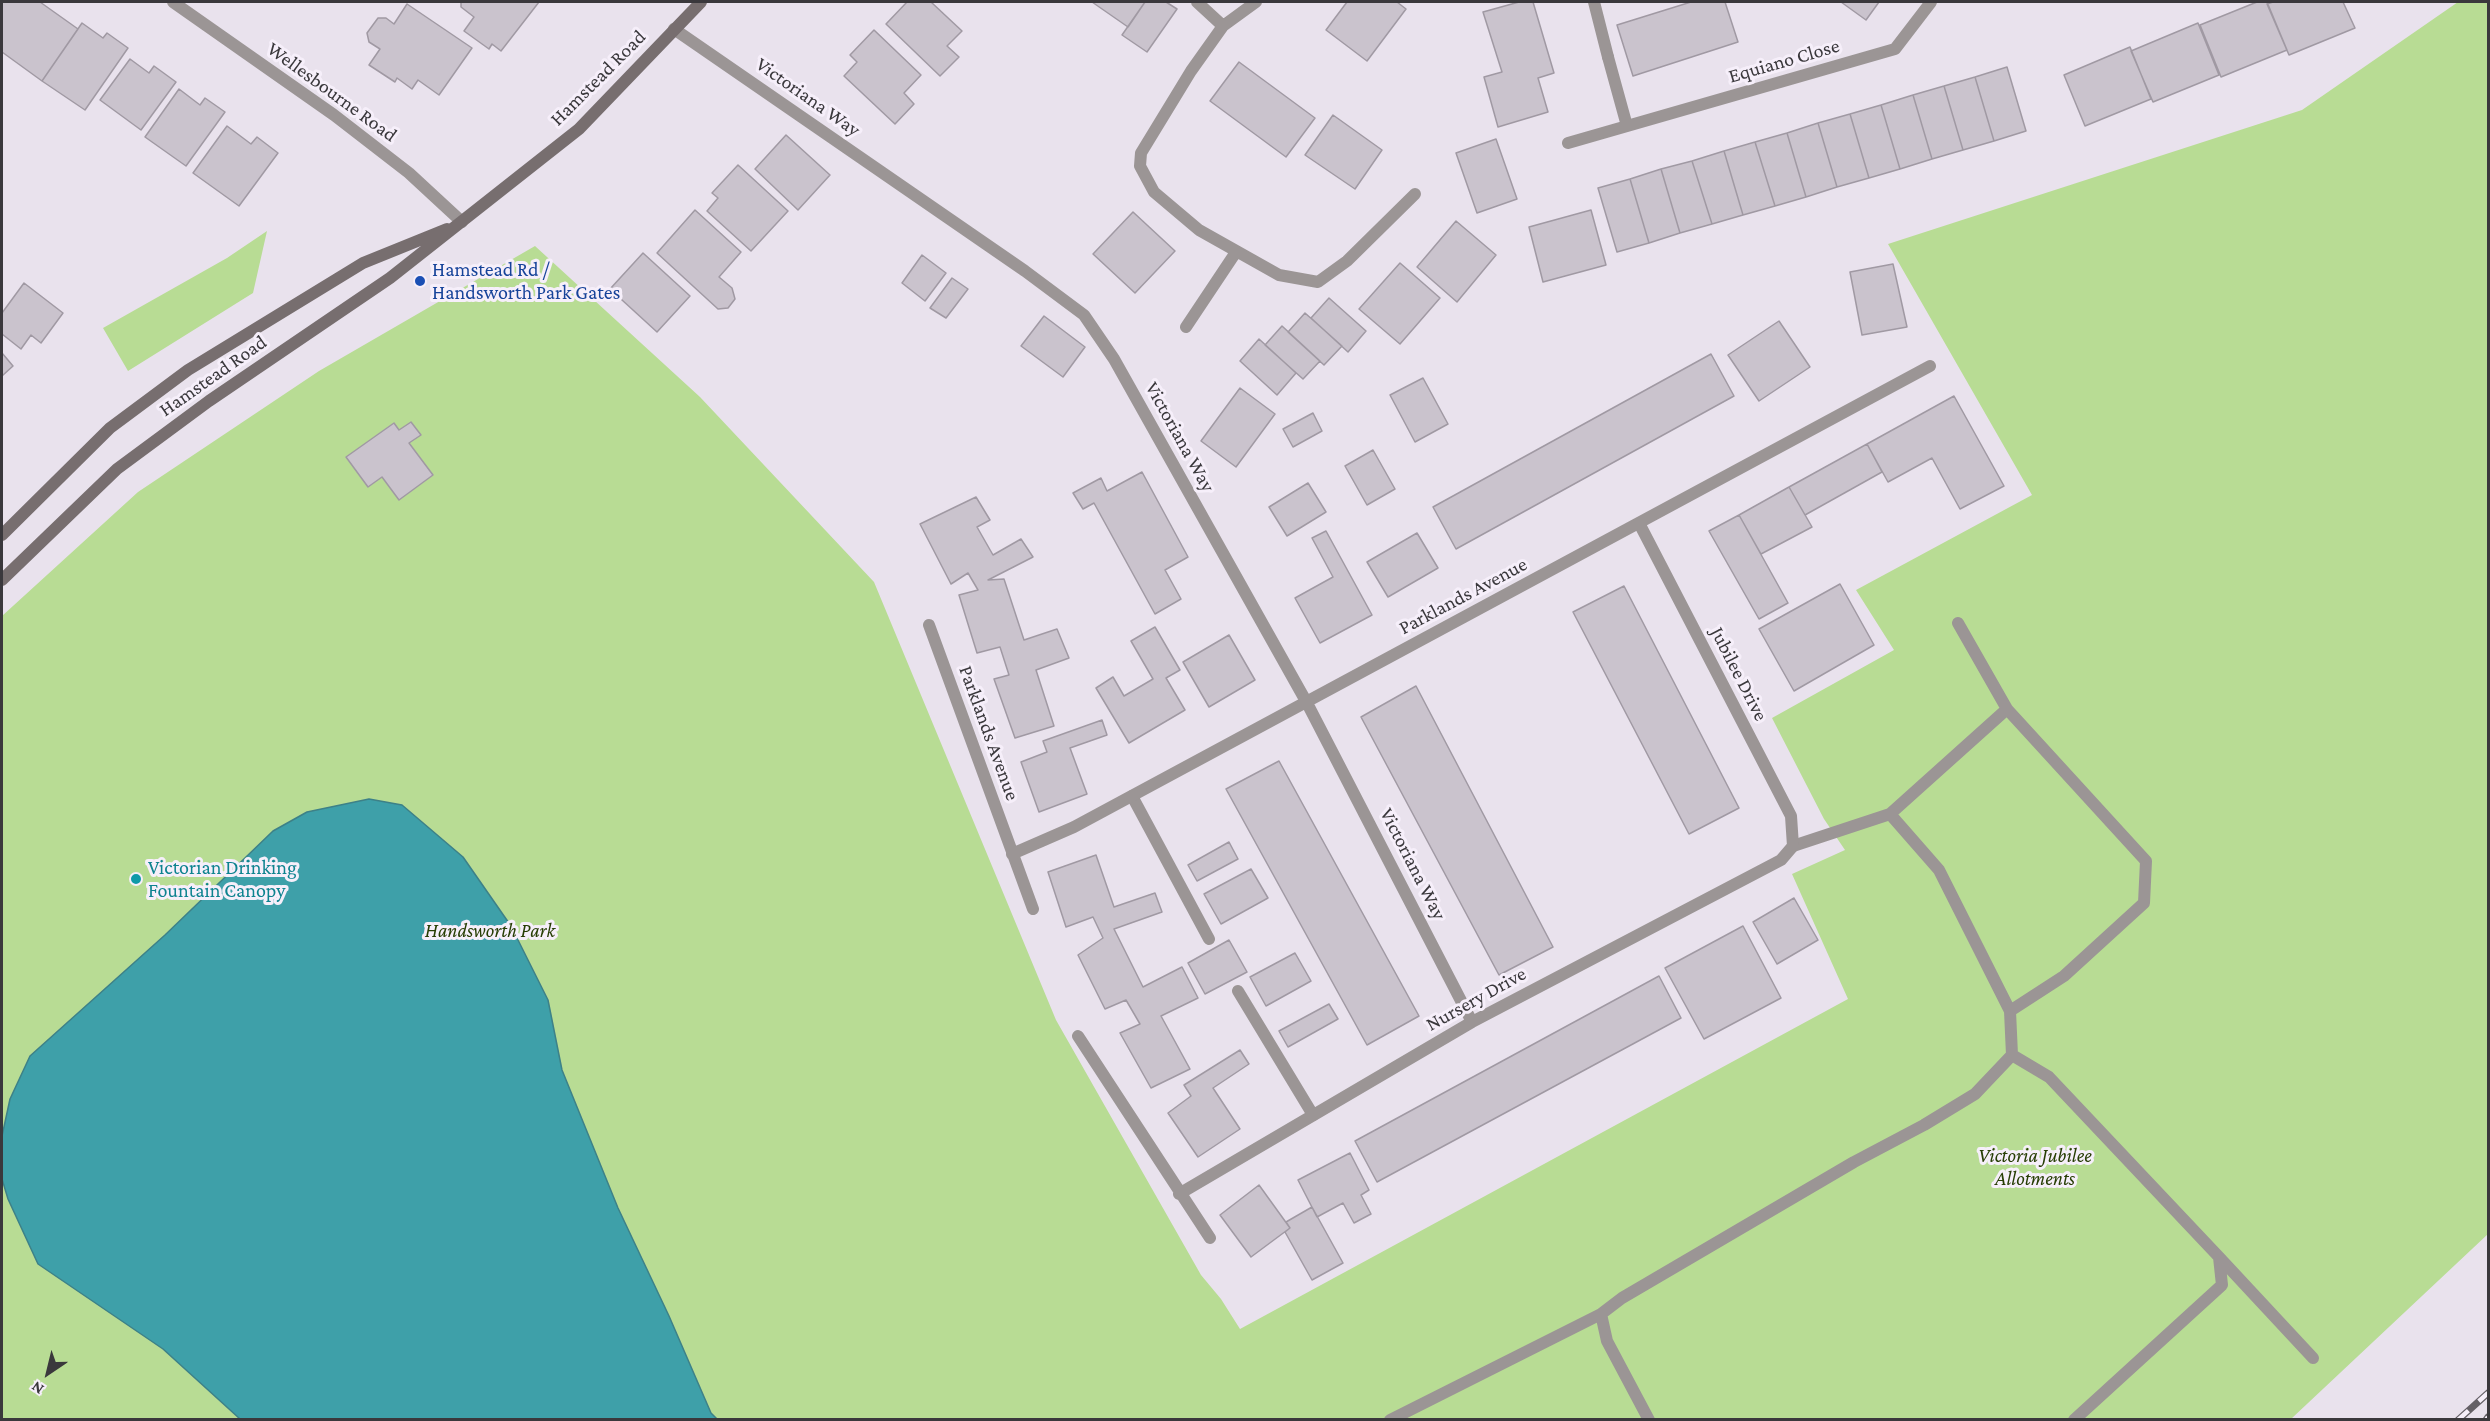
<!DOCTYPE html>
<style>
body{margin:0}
#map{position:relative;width:2490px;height:1421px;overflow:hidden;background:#e9e2ed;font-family:"Crimson Pro",serif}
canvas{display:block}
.frame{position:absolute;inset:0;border:3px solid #3a383c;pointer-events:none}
.north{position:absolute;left:18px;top:1343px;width:60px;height:60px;-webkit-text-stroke:4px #f6effa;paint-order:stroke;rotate:215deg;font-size:16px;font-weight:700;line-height:24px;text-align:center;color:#3a383c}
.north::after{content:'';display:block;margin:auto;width:21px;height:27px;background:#3a383c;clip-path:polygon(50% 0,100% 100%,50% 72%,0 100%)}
</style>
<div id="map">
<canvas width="2490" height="1421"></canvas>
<div class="frame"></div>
<div class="north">N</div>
</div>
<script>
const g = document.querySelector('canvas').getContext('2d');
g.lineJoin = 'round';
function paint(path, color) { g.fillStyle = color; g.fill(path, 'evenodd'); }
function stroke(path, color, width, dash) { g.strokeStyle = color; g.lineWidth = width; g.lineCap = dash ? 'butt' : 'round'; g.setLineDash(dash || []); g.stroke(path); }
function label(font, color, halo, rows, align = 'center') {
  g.font = font + ' "Crimson Pro",serif'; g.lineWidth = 6; g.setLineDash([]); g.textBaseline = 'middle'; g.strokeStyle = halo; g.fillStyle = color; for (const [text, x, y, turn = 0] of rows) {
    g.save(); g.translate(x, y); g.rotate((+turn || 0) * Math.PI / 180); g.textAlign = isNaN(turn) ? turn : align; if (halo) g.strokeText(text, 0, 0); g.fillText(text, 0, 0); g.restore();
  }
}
const green = new Path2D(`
 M2458,2H2488V1234L2291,1419H2V616L138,492L319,371L535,246L700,397L874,582L1056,1020L1201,1275L1221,1299L1240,1329L1848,999L1792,874L1845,850L1824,819L1772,718L1894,650L1856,590L2032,495L1888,244L2302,110Z
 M267,231L253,293L128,371L103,328L227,258Z`);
const water = new Path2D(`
 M369,799L402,805L463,857L511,926L548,1000L562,1070L618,1208L669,1316L711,1413L717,1419H240L163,1349L38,1264L8,1199L2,1179V1136L10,1099L30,1056L165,935L273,831L307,812Z`);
const building = new Path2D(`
 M2,2H40L78,29L42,81L2,52Z
 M461,2H539L501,51L492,44L489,49L464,31L474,17L461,7Z
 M907,2H931L962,31L947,46L959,57L940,76L886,24Z
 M1092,2H1145L1128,27Z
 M1145,2H1166L1177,9L1147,52L1122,35Z
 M1347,2H1397L1406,9L1367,61L1326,30Z
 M1519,2H1533L1554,73L1538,78L1548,112L1498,127L1484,77L1502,72L1483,12Z
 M1691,2H1725L1738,42L1633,76L1617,25Z
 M1841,2H1879L1866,20Z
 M2257,2H2267L2287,50L2221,77L2200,25Z
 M2273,2H2343L2355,28L2289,55L2267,4Z
 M407,4L472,48L439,95L418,80L412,89L397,78L395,82L369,65L380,49L369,42L367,33L378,18H386L394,24Z
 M82,23L103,38L107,33L128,48L85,110L42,81Z
 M2198,23L2219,75L2153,102L2131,51Z
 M874,30L921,75L904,93L914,104L895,124L844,76L857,62L850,55Z
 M2130,47L2151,99L2085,126L2064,75Z
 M130,59L149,73L154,66L176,82L141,130L100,100Z
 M1239,62L1315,118L1286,157L1210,101Z
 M2007,67L2026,131L1994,141L1975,77Z
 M1975,77L1994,141L1963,150L1944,86Z
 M1944,86L1963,150L1932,159L1913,95Z
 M179,89L200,105L205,98L225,112L186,166L145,137Z
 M1913,95L1932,159L1900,169L1881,105Z
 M1881,105L1900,169L1869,178L1850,114Z
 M1850,114L1869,178L1837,187L1818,123Z
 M1333,115L1382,150L1355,189L1305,155Z
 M1818,123L1837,187L1806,197L1787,133Z
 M227,126L251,144L257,137L278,153L239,206L193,173Z
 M1787,133L1806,197L1775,206L1755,142Z
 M786,135L830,175L798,210L755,169Z
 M1496,139L1517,199L1477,213L1456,153Z
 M1755,142L1775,206L1743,215L1724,151Z
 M1724,151L1743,215L1712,224L1692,161Z
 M1692,161L1712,224L1680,233L1661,169Z
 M738,165L788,211L751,251L707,211L718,198L712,193Z
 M1661,169L1680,233L1649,243L1630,179Z
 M1630,179L1649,243L1617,252L1598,188Z
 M695,210L741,252L719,277L732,288L735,299L728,308L718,309L657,253Z
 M1591,210L1606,265L1543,282L1529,227Z
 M1133,212L1175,251L1135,293L1093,254Z
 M1456,221L1496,255L1457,302L1417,267Z
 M643,253L690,296L657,332L610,289Z
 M922,255L946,273L925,301L902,283Z
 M1400,263L1440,298L1400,344L1359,309Z
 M1893,264L1907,327L1862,335L1850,272Z
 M952,278L968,289L946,318L930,308Z
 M24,283L63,313L41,343L31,335L21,349L2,334V313Z
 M1329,298L1366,331L1348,352L1311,318Z
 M1305,313L1342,346L1324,365L1288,332Z
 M1044,316L1085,347L1063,377L1021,346Z
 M1779,321L1810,367L1759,401L1728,355Z
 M1282,326L1320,361L1303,379L1265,345Z
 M1259,339L1296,373L1277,395L1240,361Z
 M2,353L13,366L2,376Z
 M1711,354L1734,396L1456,549L1433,507Z
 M1423,378L1448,424L1415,442L1390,395Z
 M1240,388L1275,414L1236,467L1201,441Z
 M1954,396L2004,486L1960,509L1932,458L1888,482L1867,444Z
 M1313,413L1322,431L1293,447L1283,429Z
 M411,422L421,435L409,443L433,475L399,500L382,477L368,487L346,457L394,423L399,430Z
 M1867,444L1882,472L1805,515L1789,487Z
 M1373,450L1395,489L1367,505L1345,466Z
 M1142,472L1188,557L1165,570L1181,599L1155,614L1094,503L1083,509L1073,493L1101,478L1107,491Z
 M1308,483L1326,512L1287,536L1269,507Z
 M1789,487L1812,527L1761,554L1739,515Z
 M976,497L990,520L977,527L993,555L1021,539L1033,557L988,580L1004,579L1024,640L1057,629L1069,658L1036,670L1054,726L1015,738L994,679L1009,675L1000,647L977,653L959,595L978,590L968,573L951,584L920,524Z
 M1739,515L1788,603L1759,619L1709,531Z
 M1326,531L1372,615L1320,643L1295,598L1333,577L1312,538Z
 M1417,533L1438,568L1388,597L1367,562Z
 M1840,584L1874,645L1794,691L1759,629Z
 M1624,586L1739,808L1689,834L1573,612Z
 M1155,627L1180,670L1166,678L1185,710L1129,743L1096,688L1113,677L1124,696L1153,679L1131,641Z
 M1229,635L1255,680L1209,707L1183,662Z
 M1416,686L1553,947L1499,975L1361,717Z
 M1102,720L1107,735L1070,748L1087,794L1039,812L1021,762L1047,752L1043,741Z
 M1279,761L1419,1016L1367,1045L1226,789Z
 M1229,842L1238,859L1197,881L1188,865Z
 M1096,855L1114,907L1155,893L1162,912L1114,929L1143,987L1182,967L1198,998L1161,1016L1190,1069L1151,1088L1120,1033L1140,1024L1126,1000L1105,1009L1078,955L1103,938L1093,917L1066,927L1048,872Z
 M1251,869L1268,898L1221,924L1204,894Z
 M1794,898L1818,940L1777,964L1753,922Z
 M1743,926L1781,998L1704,1039L1665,968Z
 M1229,940L1247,972L1205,994L1188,963Z
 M1295,953L1311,981L1266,1006L1250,977Z
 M1659,976L1681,1018L1377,1182L1355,1141Z
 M1329,1004L1338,1019L1288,1047L1279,1031Z
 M1240,1050L1249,1064L1213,1088L1240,1129L1198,1157L1168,1113L1191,1096L1184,1085Z
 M1350,1153L1369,1190L1361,1195L1371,1214L1354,1223L1343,1203L1317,1217L1298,1180Z
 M1259,1185L1290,1228L1251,1257L1220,1215Z
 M1312,1207L1343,1263L1312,1280L1285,1232L1290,1228L1286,1222Z`);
const service = new Path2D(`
 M1594,2L1608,57
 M2007,709L2146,861L2144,903L2064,976L2010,1011
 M1132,796L1209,939
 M1890,814L2007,709L1958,623
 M1238,991L1313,1115
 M2012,1055L2049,1077L2219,1257L2222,1285L2074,1420
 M2219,1257L2313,1358
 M1390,1420L1601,1314
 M1649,1420L1607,1341L1601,1314L1622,1298L1854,1162L1924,1125L1975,1094L2012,1055L2010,1011L1939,870L1890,814L1793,846`);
const minor = new Path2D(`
 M173,2L334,115L409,173L462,222
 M1197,2L1223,26
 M1256,2L1223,26L1191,71L1141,153L1140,166L1154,192L1199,230L1279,275L1318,282L1347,261L1415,194
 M674,29L1025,271L1084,315L1114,359L1307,703L1472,1022
 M1608,57L1627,126
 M1568,143L1895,49L1931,2
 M1186,327L1236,252
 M929,625L1033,909
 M1012,854L1074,827L1930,366
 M1078,1036L1210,1238
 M1179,1194L1472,1022L1781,860L1793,846L1791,816L1639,523`);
const secondary = new Path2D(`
 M2,535L110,428L188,370L363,263L447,229
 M2,580L117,469L209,401L390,278L579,129L701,2`);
const rail = new Path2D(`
 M2458,1420L2488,1393
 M2486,1420L2488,1417`);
const markers = [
 [420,281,6,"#1a4fb4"],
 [136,879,6,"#0f9aa8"]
];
const streetNames = [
 ["Equiano Close",1784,61,-16],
 ["Hamstead Road",598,78,-45],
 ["Wellesbourne Road",332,92,36],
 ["Victoriana Way",808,97,35],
 ["Hamstead Road",213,376,-35],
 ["Victoriana Way",1180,437,61],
 ["Parklands Avenue",1463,596,-28],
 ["Jubilee Drive",1739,674,63],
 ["Parklands Avenue",989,733,70],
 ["Victoriana Way",1413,864,63],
 ["Nursery Drive",1476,999,-29]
];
const transitNames = [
 ["Hamstead Rd /",432,270],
 ["Handsworth Park Gates",432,293]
];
const cultureNames = [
 ["Victorian Drinking",148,868],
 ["Fountain Canopy",148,891]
];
const parkNames = [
 ["Handsworth Park",490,931],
 ["Victoria Jubilee",2035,1156],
 ["Allotments",2035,1179]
];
paint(green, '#b8dc94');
paint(water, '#3ea0a9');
stroke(water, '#3d8188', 1.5);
paint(building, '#cac3cd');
stroke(building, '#a099a3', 1.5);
stroke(service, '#9b9595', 12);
stroke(minor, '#9b9595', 12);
stroke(secondary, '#776e6f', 12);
stroke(rail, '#646066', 7);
stroke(rail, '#f6effa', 4.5, [14]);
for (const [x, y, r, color] of markers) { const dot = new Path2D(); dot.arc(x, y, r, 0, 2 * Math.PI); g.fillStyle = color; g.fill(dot); stroke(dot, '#f6effa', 2); }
label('20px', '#3a383c', '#f6effa', streetNames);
label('20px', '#164399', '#f6effa', transitNames, 'left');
label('20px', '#0d838f', '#f6effa', cultureNames, 'left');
label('italic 20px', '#273e04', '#f6effa', parkNames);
</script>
